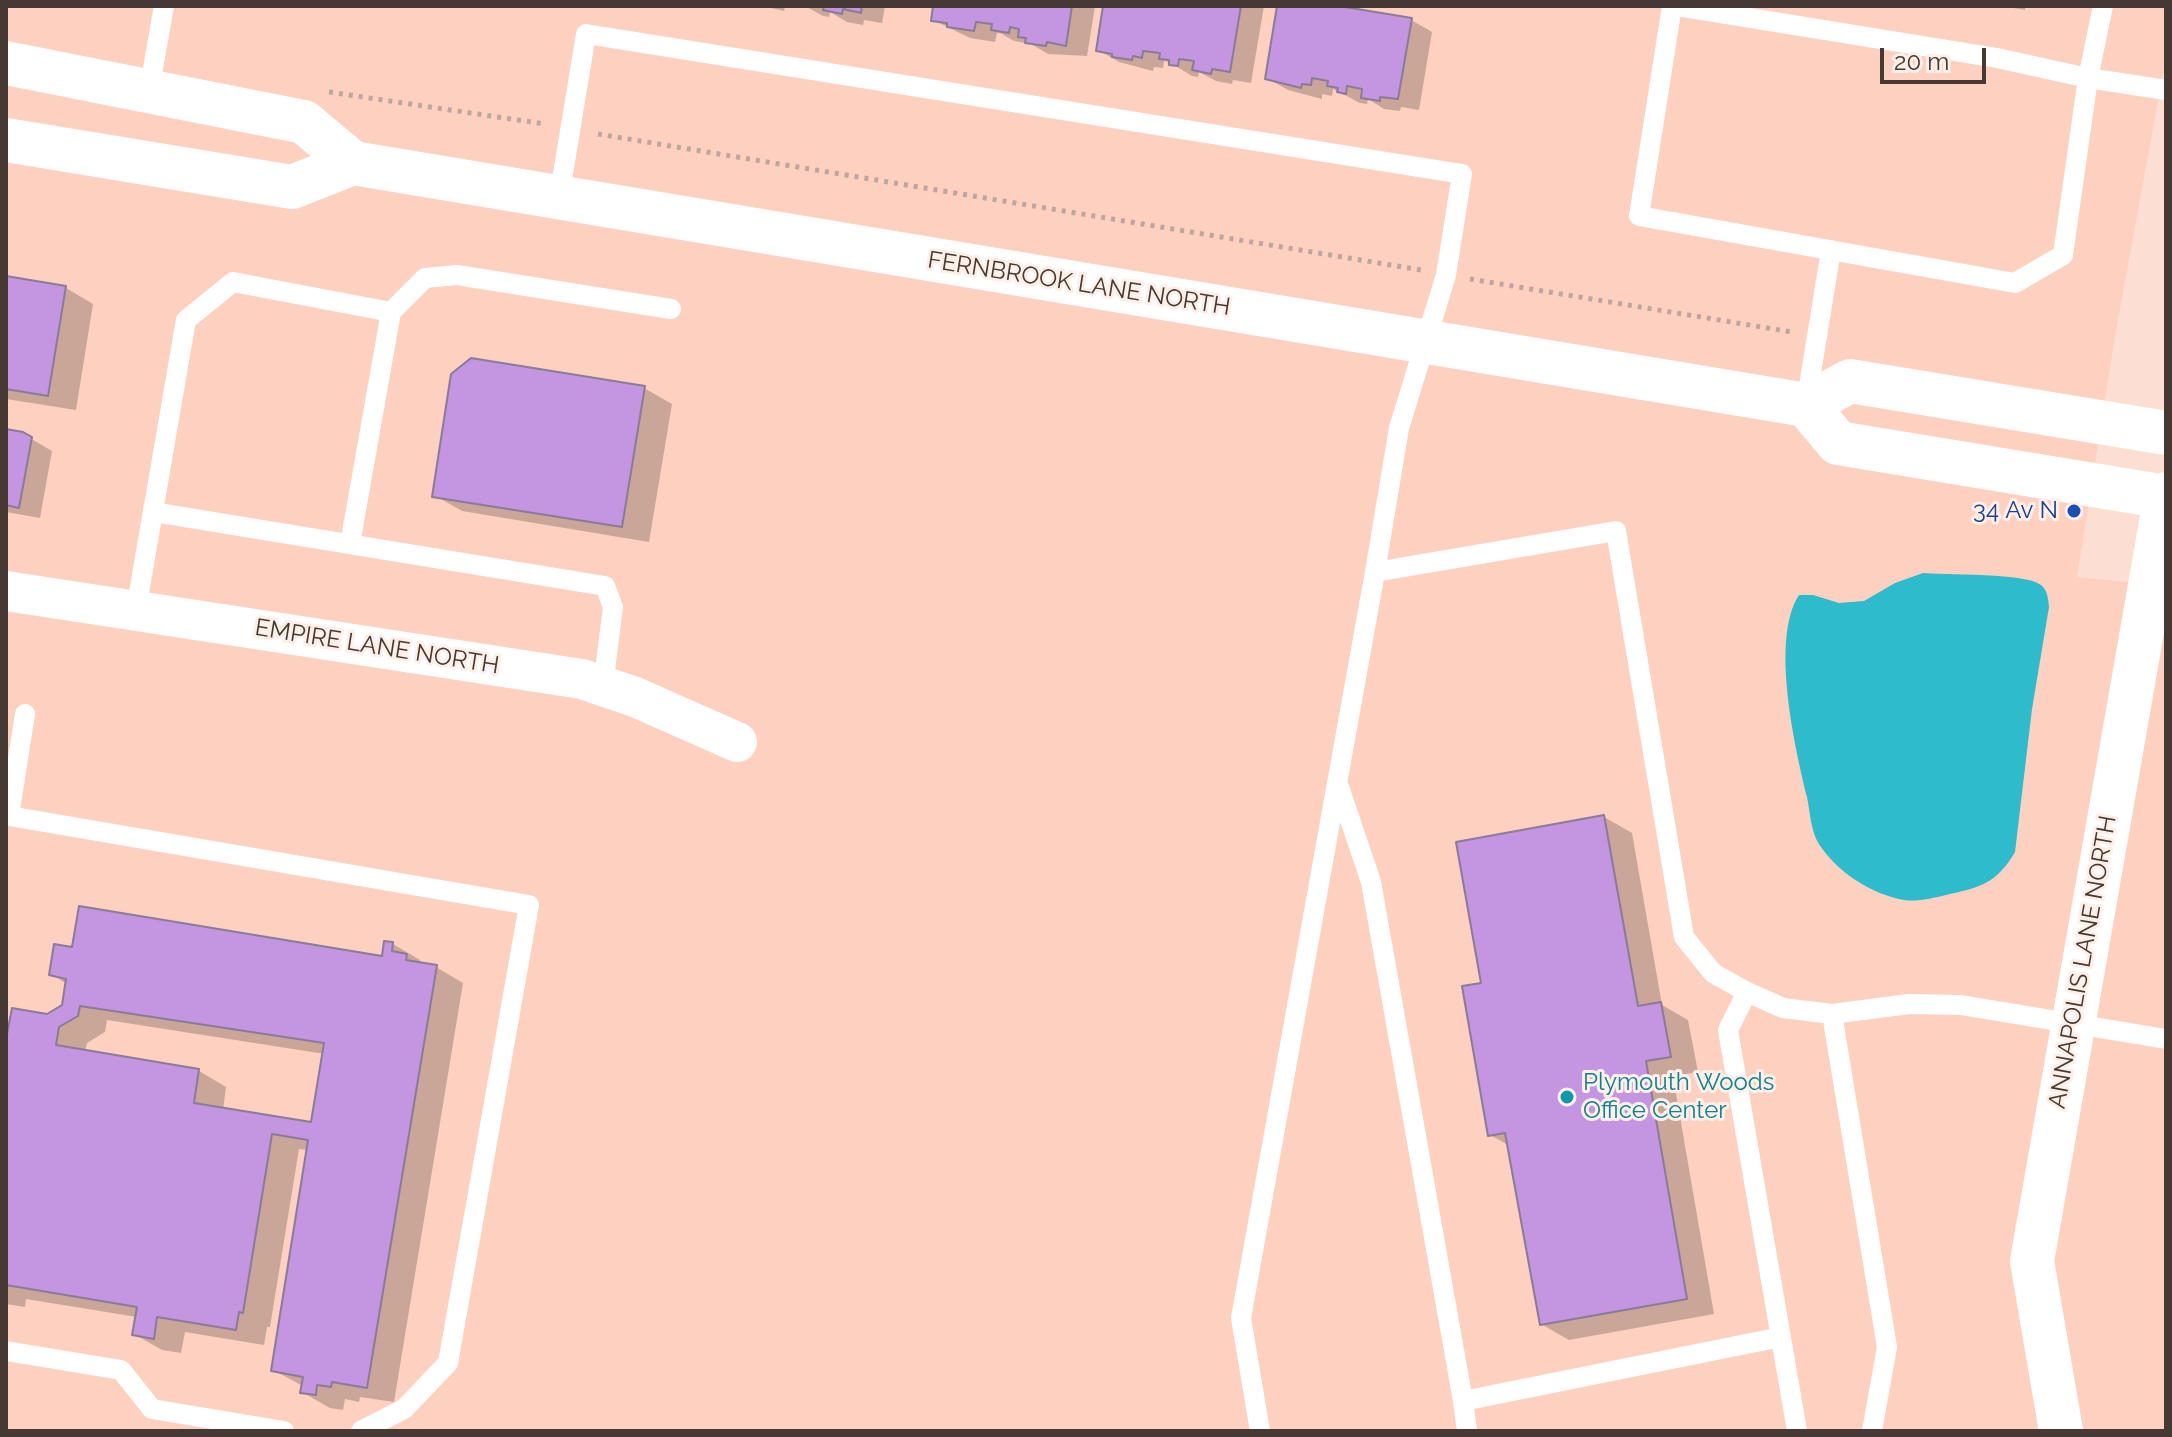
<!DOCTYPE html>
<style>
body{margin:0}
#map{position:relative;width:2172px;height:1437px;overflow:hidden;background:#fcded3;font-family:Raleway,sans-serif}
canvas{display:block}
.frame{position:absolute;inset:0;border:8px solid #463832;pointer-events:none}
.scale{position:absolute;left:1880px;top:48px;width:106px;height:36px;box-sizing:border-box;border:4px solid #463832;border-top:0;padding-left:10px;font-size:24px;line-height:28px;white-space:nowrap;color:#463832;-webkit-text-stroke:6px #feefe9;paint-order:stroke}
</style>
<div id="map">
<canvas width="2172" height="1437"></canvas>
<div class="frame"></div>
<div class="scale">20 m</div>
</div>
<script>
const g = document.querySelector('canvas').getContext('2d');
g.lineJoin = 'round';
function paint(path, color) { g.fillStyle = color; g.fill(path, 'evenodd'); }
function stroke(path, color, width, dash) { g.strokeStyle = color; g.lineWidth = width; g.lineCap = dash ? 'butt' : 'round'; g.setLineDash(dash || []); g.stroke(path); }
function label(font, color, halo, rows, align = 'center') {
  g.font = font + ' Raleway,sans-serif'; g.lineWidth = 6; g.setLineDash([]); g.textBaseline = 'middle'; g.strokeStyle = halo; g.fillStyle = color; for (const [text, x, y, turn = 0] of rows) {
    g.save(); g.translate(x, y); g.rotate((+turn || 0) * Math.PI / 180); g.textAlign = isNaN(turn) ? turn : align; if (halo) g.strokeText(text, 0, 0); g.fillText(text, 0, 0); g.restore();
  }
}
const built = new Path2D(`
 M6,6H2166V57L2115,336L2077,577L2166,586V1431H6Z`);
const water = new Path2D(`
 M1923,573C1946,575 2026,573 2041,585C2048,591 2048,599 2049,607L2032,709L2015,852C1996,884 1981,887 1946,895C1933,898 1917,902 1904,900C1871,894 1837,872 1819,844C1811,832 1810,812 1807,797C1795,748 1770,639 1799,595H1813L1839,603L1864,601L1895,583Z`);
const shadow = new Path2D(`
 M762,6H795L794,8L785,7L784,11Z
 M805,6H885L882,23L864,20L863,25L847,22L830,12L829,17L823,16Z
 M935,6H1095L1087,56L1048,54L1031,44L1014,41L1000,33H997L995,42L970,38L933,20Z
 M1105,6H1264L1251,83L1233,80L1232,84L1216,81L1199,72L1198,77L1192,76L1169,62L1164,61L1163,68L1154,67L1153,71L1119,62L1098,50Z
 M1279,6H1327L1411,20L1432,32L1419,110L1401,107L1400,111L1384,109L1368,99L1367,104L1360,103L1333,89L1332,96L1322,94V99L1288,90L1267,78Z
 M2002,6H2025V10Z
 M6,278L66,288L93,304L76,410L6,399Z
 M644,388L672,404L649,542L462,511L434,495Z
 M6,431L23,434L52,451L40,518L6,512Z
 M1604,817L1632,833L1662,1005L1688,1020L1698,1072L1673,1076L1714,1314L1569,1340L1541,1324L1510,1146L1490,1135L1483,984Z
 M386,943L393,944L420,960V964L436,967L463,983L394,1402L360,1397L359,1402L345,1399L343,1410L330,1408L302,1392L303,1386L273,1370L309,1150L299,1149L270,1327H267L264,1345L185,1332L181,1353L162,1350L134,1334L137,1317L26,1299L25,1307L6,1304V1041L64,1007L67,984L51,974L73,949L383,958ZM107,1020L325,1054L313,1124L223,1110L226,1087L199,1071L85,1052L87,1043L105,1032Z`);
const building = new Path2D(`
 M824,6H862L861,13L843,9L842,14L823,10Z
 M933,6H1072L1066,46L1047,42L1046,46L1025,43L1026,38L1018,37L1019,29L1010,27L1009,33L991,30L992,24L976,22L974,31L947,27V23L931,21Z
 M1103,6H1241L1230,72L1212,69L1211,74L1192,70L1194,61L1179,59L1178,66L1169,65V60L1159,59L1160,53L1143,51L1142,58L1133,56L1132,60L1112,57V54L1096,51Z
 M1277,6H1339L1412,18L1398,99L1380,97V101L1361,98L1362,89L1347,86L1346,94L1337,92L1338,88L1327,86L1328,81L1312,78L1311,85L1302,84L1301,88L1265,79Z
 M6,276L66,286L48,396L6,389Z
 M471,358L645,386L622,527L432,497L451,374Z
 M6,429L23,432L32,437L19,508L6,505Z
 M1604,815L1638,1006L1661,1002L1671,1057L1646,1061L1687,1299L1540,1325L1505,1133L1488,1136L1462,986L1481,983L1456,842Z
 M79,906L382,956L384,941L393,942L392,951L407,954L406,960L437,965L367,1388L332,1382L331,1387L317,1385L316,1395L300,1393L303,1377L271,1371L308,1140L272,1134L243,1313L239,1312L236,1330L157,1317L154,1339L132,1335L137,1307L6,1285V1039L12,1008L47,1014L62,1005L66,979L49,975L54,944L72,947ZM80,1006L324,1043L311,1122L194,1103L199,1069L56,1045L59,1027L78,1016Z`);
const path = new Path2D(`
 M329,92L545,124
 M598,134L1421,270
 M1470,279L1792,332`);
const service = new Path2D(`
 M1672,6L1639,216L2015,283L2063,255L2088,78L2103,6
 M1676,6L1997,58L2088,78L2166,90
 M149,91L164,6
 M559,198L586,34L1462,174L1446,275L1399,428L1375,572L1241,1318L1260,1431
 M1806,404L1831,250
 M153,512L605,586L613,607L603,686
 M350,544L391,312
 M1375,572L1616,531L1684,937L1713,973L1747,992L1783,1008L1832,1014
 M136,610L186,320L233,282L391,312L425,278L457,275L671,309
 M25,714L9,816L529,905L448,1363L404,1409L361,1431
 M1339,787L1371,882L1463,1401
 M1747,992L1728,1030L1797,1431
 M6,1351L121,1370L152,1409L284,1431
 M1467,1431L1463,1401L1781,1337
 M1872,1431L1887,1347L1832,1014L1909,1004L1961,1005L2166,1039`);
const minor = new Path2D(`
 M6,591L582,679L635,697L737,742`);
const tertiary = new Path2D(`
 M6,63L304,122L353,163L1806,405L1850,381L2166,433
 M6,140L292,187L353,163
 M1806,405L1838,443L2166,497
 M2061,1431L2032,1261L2166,494`);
const markers = [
 [2074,511,8,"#1a4fb4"],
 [1567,1097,8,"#0f9aa8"]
];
const streetNames = [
 ["FERNBROOK LANE NORTH",1079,284,9],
 ["EMPIRE LANE NORTH",377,647,9],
 ["ANNAPOLIS LANE NORTH",2083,962,-80]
];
const transitNames = [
 ["34 Av N",2058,511]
];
const cultureNames = [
 ["Plymouth Woods",1583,1083],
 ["Office Center",1583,1111]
];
paint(built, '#fdd0bf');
paint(water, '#2ebbcc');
paint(shadow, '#0003');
paint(building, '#c496e1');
stroke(building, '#8b7b97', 2);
stroke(path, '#bfa69d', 5, [4, 6]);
stroke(service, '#fff', 20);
stroke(minor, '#fff', 40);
stroke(tertiary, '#fff', 44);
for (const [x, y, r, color] of markers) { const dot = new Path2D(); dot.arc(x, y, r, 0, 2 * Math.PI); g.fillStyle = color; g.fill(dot); stroke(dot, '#feefe9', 3); }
label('24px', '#463832', '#feefe9', streetNames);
label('24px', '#164399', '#feefe9', transitNames, 'right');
label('24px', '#0d838f', '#feefe9', cultureNames, 'left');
</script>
